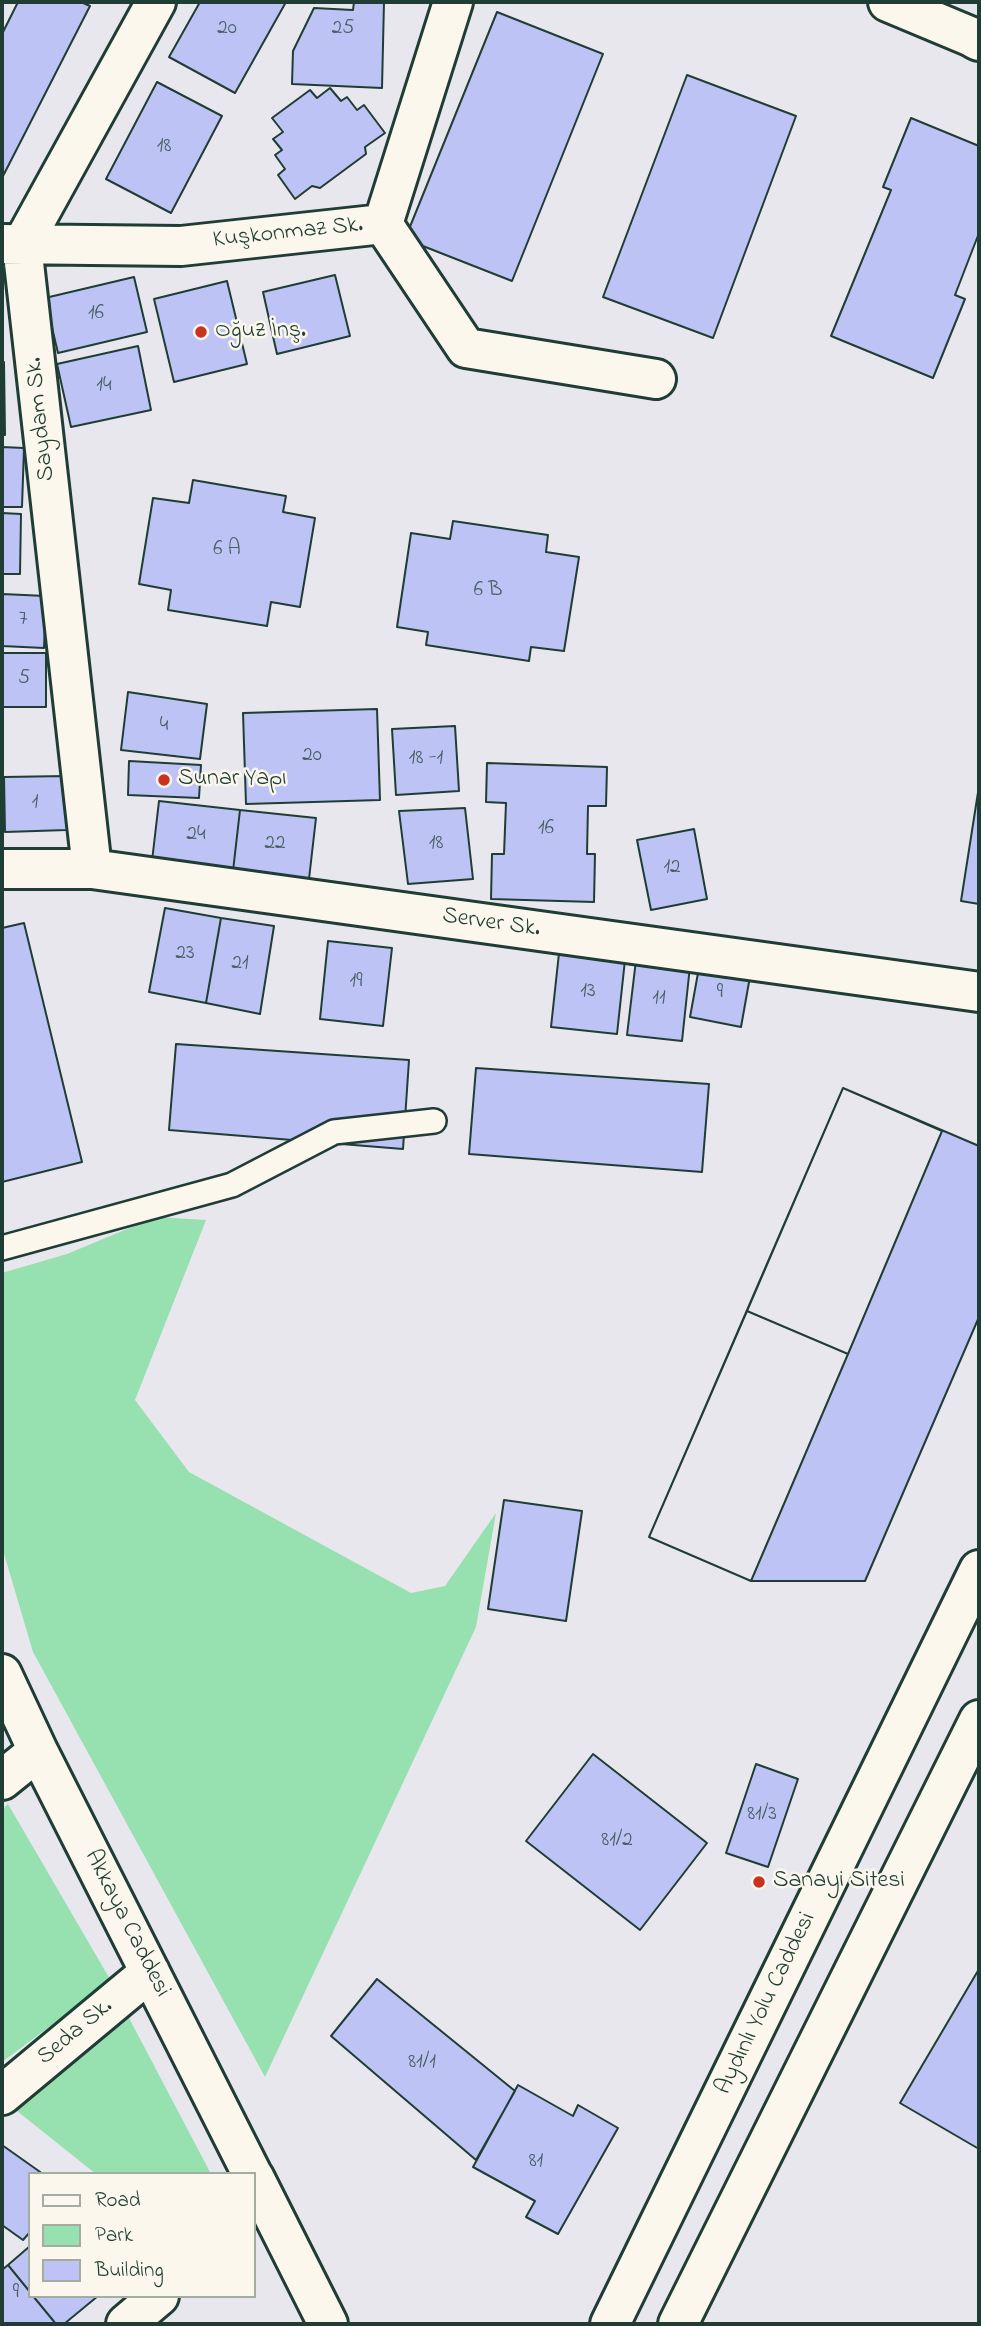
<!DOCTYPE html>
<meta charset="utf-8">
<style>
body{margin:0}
#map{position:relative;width:981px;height:2326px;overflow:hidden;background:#e8e7ee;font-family:"Indie Flower",sans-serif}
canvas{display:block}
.frame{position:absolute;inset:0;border:4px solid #1f3d34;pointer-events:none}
.legend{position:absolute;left:28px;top:2172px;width:228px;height:126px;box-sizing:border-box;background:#fbf7ec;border:2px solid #a3ada2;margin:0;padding:9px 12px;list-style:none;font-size:21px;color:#1f3d34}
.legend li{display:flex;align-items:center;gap:14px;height:35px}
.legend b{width:35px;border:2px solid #a3ada2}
</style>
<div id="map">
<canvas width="981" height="2326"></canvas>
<div class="frame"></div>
<ul class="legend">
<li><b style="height:9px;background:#fbf7ec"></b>Road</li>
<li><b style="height:19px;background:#97e0b0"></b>Park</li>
<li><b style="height:19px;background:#bdc3f4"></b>Building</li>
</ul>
</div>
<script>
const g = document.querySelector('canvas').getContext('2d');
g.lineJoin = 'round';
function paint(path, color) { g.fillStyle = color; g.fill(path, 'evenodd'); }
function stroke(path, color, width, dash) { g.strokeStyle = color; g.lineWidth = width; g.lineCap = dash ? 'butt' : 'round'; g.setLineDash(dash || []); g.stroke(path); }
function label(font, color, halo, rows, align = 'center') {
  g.font = font + ' "Indie Flower",sans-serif'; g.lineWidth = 5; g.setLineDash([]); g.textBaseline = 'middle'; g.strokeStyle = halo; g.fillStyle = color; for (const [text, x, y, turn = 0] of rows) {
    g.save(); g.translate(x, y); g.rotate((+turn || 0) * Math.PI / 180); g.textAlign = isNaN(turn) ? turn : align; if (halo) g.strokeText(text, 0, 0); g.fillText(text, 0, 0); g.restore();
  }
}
const green = new Path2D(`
 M156,1217L206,1220L135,1400L189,1472L411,1593L445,1586L496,1513L476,1627L265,2077L33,1652L2,1547V1273L67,1254Z
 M8,1804L111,1981L2,2062V1810Z
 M129,2018L211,2174H96L17,2111Z`);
const building = new Path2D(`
 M18,2H81L90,6L2,178V34Z
 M200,2H286L235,93L169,57Z
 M354,2H384L382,88L292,84L293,51L314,8L353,10Z
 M497,12L603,54L512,281L405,239Z
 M687,75L796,116L713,338L603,297Z
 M157,82L222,116L171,213L106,179Z
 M330,88L341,101L347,97L357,110L364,105L385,133L365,147L366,154L320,188L312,186L295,199L278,175L285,169L275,155L282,150L273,139L283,132L272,118L310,90L317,98Z
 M911,118L979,146V233L955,295L965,299L933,378L831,336L891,190L883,187Z
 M335,275L350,336L277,354L263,292Z
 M134,277L147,332L58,353L45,298Z
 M227,281L247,364L174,382L154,299Z
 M138,346L151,410L71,427L57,364Z
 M2,362H4L5,435H2Z
 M2,447L24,448L22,507H2Z
 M193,480L286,496L283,512L315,518L300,607L271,602L267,626L168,610L171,590L139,584L153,498L189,503Z
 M2,513L21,514L20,574H2Z
 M453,521L548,535L546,552L579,557L564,651L531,647L529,661L426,645L428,632L397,627L411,533L450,539Z
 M2,594L46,596L44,648L2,646Z
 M2,653H46V707H2Z
 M128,692L207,704L200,759L121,750Z
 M377,709L380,800L246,804L243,713Z
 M455,726L459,791L396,795L392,729Z
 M129,761L201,765L199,798L128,795Z
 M487,763L607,767L606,806H588L587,854H595L594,902L491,899L492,854H504L506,803L486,802Z
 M66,776L67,830L5,832L4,777Z
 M979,786V904L961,901Z
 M159,801L240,810L233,871L152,861Z
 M465,808L473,879L408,884L399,811Z
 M240,810L316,818L309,879L233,871Z
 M694,829L707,899L651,910L637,840Z
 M165,908L221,918L206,1003L149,992Z
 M221,918L274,926L260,1014L206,1003Z
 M24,923L82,1162L2,1182V928Z
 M328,941L392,948L383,1026L320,1019Z
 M559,953L625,960L617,1034L551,1027Z
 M636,960L690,966L682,1041L627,1035Z
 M700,962L751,971L741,1027L690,1017Z
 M176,1044L409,1060L403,1149L169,1130Z
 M476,1068L709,1084L702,1172L469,1154Z
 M843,1088L979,1146V1317L865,1581H751L649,1537Z
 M843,1088L942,1131L848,1354L747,1311Z
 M747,1311L848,1354L751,1581L649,1537Z
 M504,1500L582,1511L566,1621L488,1609Z
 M593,1754L707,1843L640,1930L526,1841Z
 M756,1764L798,1779L768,1867L726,1853Z
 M979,1969V2149L900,2103Z
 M377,1979L515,2091L476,2160L331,2036Z
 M518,2085L573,2116L578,2105L618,2128L558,2234L526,2217L535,2201L473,2167Z
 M2,2145L43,2174H30V2232L23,2240L2,2225Z
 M30,2246V2292L8,2265Z
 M8,2265L30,2292V2296H33L56,2324H2V2270Z
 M33,2296H98L64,2324H56Z`);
const service = new Path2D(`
 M2,1248L232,1185L334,1132L434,1121`);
const minor = new Path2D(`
 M383,224L466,348L656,379
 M2,244L181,246L383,224L453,2
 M2,869H92L979,992
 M92,869L22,245L156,2
 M2,1674L38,1751L252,2174
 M2,1780L38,1751
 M2,2095L150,1972
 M254,2177L328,2324
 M126,2324L159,2296`);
const secondary = new Path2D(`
 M888,2L979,40`);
const primary = new Path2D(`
 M975,39L979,41
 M610,2324L979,1570
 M678,2324L979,1720`);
const markers = [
 [201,332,7,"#c8321e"],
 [164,780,7,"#c8321e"],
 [759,1882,7,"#c8321e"]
];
const numberNames = [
 ["20",227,30],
 ["25",343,30],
 ["18",164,148],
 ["16",96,315],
 ["14",104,387],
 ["6 A",227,551],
 ["6 B",488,592],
 ["7",23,621],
 ["5",24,680],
 ["4",164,727],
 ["20",312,757],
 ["18 -1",426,760],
 ["1",35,804],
 ["16",546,830],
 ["24",196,836],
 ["22",275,845],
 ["18",436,845],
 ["12",672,869],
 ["23",185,955],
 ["21",240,965],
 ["19",356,983],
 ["13",588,993],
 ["9",720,994],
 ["11",659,1000],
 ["81/3",762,1816],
 ["81/2",617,1842],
 ["81/1",422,2064],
 ["81",536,2163],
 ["9",16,2294]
];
const streetNames = [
 ["Kuşkonmaz Sk.",288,234,-6],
 ["Saydam Sk.",42,419,-96],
 ["Server Sk.",491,924,8],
 ["Akkaya Caddesi",126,1924,63],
 ["Aydınlı Yolu Caddesi",767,2004,-64],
 ["Seda Sk.",76,2033,-40]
];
const poiNames = [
 ["Oğuz İnş.",215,332],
 ["Sunar Yapı",178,780],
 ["Sanayi Sitesi",773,1882]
];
paint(green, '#97e0b0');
paint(building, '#bdc3f4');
stroke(building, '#1f3d34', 2);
stroke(service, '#1f3d34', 28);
stroke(minor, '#1f3d34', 44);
stroke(secondary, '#1f3d34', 44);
stroke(primary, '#1f3d34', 44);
stroke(service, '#fbf7ec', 23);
stroke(minor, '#fbf7ec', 38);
stroke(secondary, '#fbf7ec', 38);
stroke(primary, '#fbf7ec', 38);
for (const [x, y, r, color] of markers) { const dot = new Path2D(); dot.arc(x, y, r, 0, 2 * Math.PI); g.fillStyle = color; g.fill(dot); stroke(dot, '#fbf7ec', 2.5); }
label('21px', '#465e64', null, numberNames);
label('24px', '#1f3d34', '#fbf7ec', streetNames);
label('24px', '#1f3d34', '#fbf7ec', poiNames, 'left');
</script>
